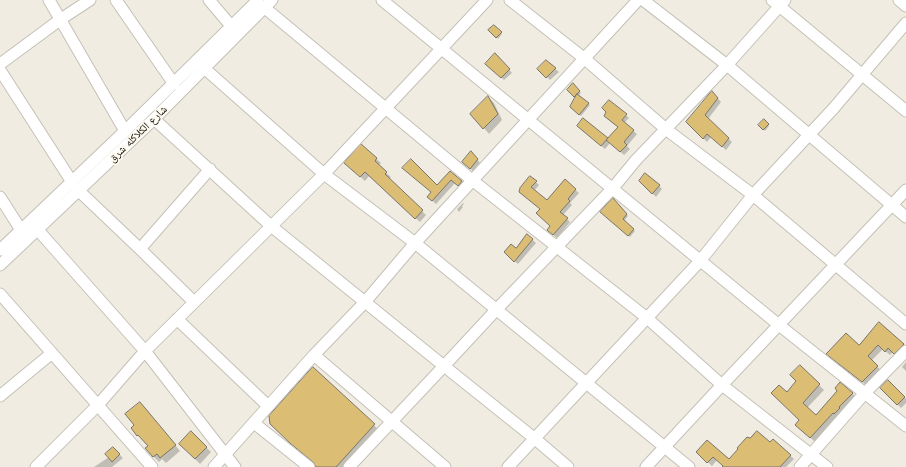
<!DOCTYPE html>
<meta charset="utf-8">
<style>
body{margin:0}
canvas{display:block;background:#f0ece2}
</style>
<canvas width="906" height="467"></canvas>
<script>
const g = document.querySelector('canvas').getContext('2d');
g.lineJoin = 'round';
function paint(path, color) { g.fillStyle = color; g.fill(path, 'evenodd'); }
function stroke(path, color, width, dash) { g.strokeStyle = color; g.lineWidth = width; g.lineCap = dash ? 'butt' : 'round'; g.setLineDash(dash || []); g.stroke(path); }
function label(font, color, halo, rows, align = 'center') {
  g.font = font + ' "Work Sans","Noto Naskh Arabic",sans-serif'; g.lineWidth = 3.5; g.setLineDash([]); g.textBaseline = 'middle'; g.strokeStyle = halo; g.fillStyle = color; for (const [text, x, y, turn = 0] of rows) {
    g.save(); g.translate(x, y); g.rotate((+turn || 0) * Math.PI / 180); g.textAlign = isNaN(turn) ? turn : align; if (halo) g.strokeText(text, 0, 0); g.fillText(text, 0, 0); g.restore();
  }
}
const shadow = new Path2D(`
 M494,26L502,34L498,39L490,30Z
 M495,54L512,73L504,80L487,64Z
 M546,61L559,72L550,80L539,69Z
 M573,84L581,93L578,96L590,105L581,116L571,107L576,98L568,90Z
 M712,92L721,102L708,119L732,142L726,150L711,137L707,142L687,122Z
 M489,98L494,103L502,120L489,134L472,114Z
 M626,115L629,118L624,123L637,134L627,146L630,149L624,155L610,143L605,149L581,129L608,140L619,128L608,119Z
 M764,120L769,126L765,131L760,125Z
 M362,146L381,163L378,166L391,177L389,179L426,215L420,222L369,176L365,181L350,167Z
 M474,155L480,163L473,171L466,165Z
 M450,172L465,185L462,189L455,183L436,204L428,197Z
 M565,181L579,193L570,203L572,205L563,215L570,222L557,238L551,233V226L541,209L520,191L536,182L539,185L534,191L547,201Z
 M640,181L659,186L662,189L656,197Z
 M613,200L628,216L624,221L635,231L630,237L601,212Z
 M463,203L464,204L462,206L463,207L459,212L457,209Z
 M527,235L536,243L518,264L508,256L516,249Z
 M879,324L906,348L899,357L893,352L890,355L883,349L871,361L882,371L867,386L832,358L859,346Z
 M906,362V371L902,367Z
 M800,366L824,390L807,408L816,416L852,393L857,398L815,442L797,425L801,420L787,394L798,382Z
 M313,368L381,432L349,467H318Z
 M888,381L906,399V403L901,408L881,388Z
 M145,409L180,451L166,463L162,459L159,462L154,457L149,446L132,428Z
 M191,432L211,452L200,464L180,444Z
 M773,440L794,459L786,467H725L717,460L712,466L697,452L729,461L770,444Z
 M113,448L123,458L112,467H94L109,457Z`);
const building = new Path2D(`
 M494,25L502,32L496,38L488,30Z
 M495,53L510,69L501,78L485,64Z
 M546,60L556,68L546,78L537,69Z
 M573,83L580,91L574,97L567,90Z
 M712,91L718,98L705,115L729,138L722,147L707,134L703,139L686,122Z
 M577,94L589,103L579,115L570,107Z
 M488,96L498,114L483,129L470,114Z
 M609,100L627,114L622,120L634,130L624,142L627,145L620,152L606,140L618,127L604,116L606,112L602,108Z
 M583,118L608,138L601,146L577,126Z
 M764,119L769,124L763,130L758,125Z
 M361,144L377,158L375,161L387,172L385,174L423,210L415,219L365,172L360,177L344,163Z
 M471,151L478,159L470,169L462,162Z
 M411,159L437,185L450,171L462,181L458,186L451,180L432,201L427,197L431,192L402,168Z
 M645,173L660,185L652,194L639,181Z
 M530,176L537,181L531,187L547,200L565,179L576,189L568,199L570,201L560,212L568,218L553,235L547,230L550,226L536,213L540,209L519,192L520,188Z
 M613,198L627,214L623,219L634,229L628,236L600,212Z
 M527,234L533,239L514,262L504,252L511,244L516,248Z
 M879,322L904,344L894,354L888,348L885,352L878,345L868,356L878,366L862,382L826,354L846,333L859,345Z
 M800,365L820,384L803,403L816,415L837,391L835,388L840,382L853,393L839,407L840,408L834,414L833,413L810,438L795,425L799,420L771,393L779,385L787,392L796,381L790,375Z
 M313,367L375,424L336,467H316L313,462L291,444L270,424L269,416Z
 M888,380L905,397L897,405L880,388Z
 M140,402L176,445L160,458L157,454L153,457L145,448L148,446L138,435L137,436L131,428L134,425L125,414Z
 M191,431L207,447L195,459L179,444Z
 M757,431L770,442L773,439L791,455L780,467H722L723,466L713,457L707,463L696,452L707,440L729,459L738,449L737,448L747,437L750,438Z
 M113,447L120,454L112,462L105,454Z`);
const minor = new Path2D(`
 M49,0L125,131
 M116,0L174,84
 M209,0L232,27
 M382,0L779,325L906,426
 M510,0L585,59L667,130L753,195L906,324
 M643,0L727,65L906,217
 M772,0L906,111
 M899,0L906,6
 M265,8L472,180L647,318L722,385L827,467
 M0,64L61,19L90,0
 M204,68L324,174L415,243L689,467
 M0,70L72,182
 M154,119L271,226L444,366L534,438L568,467
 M78,190L140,249L194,302
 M0,197L21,230
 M37,229L145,351L235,467
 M140,249L210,169
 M0,250L125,131L258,0
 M0,265L154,119L272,0
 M0,294L152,467
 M177,319L268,406
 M314,355L445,467
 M0,396L52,353
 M254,423L309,467
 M36,467L98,405L145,351L324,174L487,0
 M214,467L314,355L365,302L415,243L638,0
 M349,467L444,366L496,310L613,188L636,160L727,65L785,0
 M508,467L700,261L753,195L833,109L906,23
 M646,467L722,385L906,190
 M800,467L865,393L906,351`);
const streetNames = [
 ["شارع الكلاكله شرق",138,134,-44]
];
paint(shadow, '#0003');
paint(building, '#dcbd74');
stroke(building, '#79756d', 1);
stroke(minor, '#c4c0b6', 13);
stroke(minor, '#fff', 11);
label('11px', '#100f0b', '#fdf9ef', streetNames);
</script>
